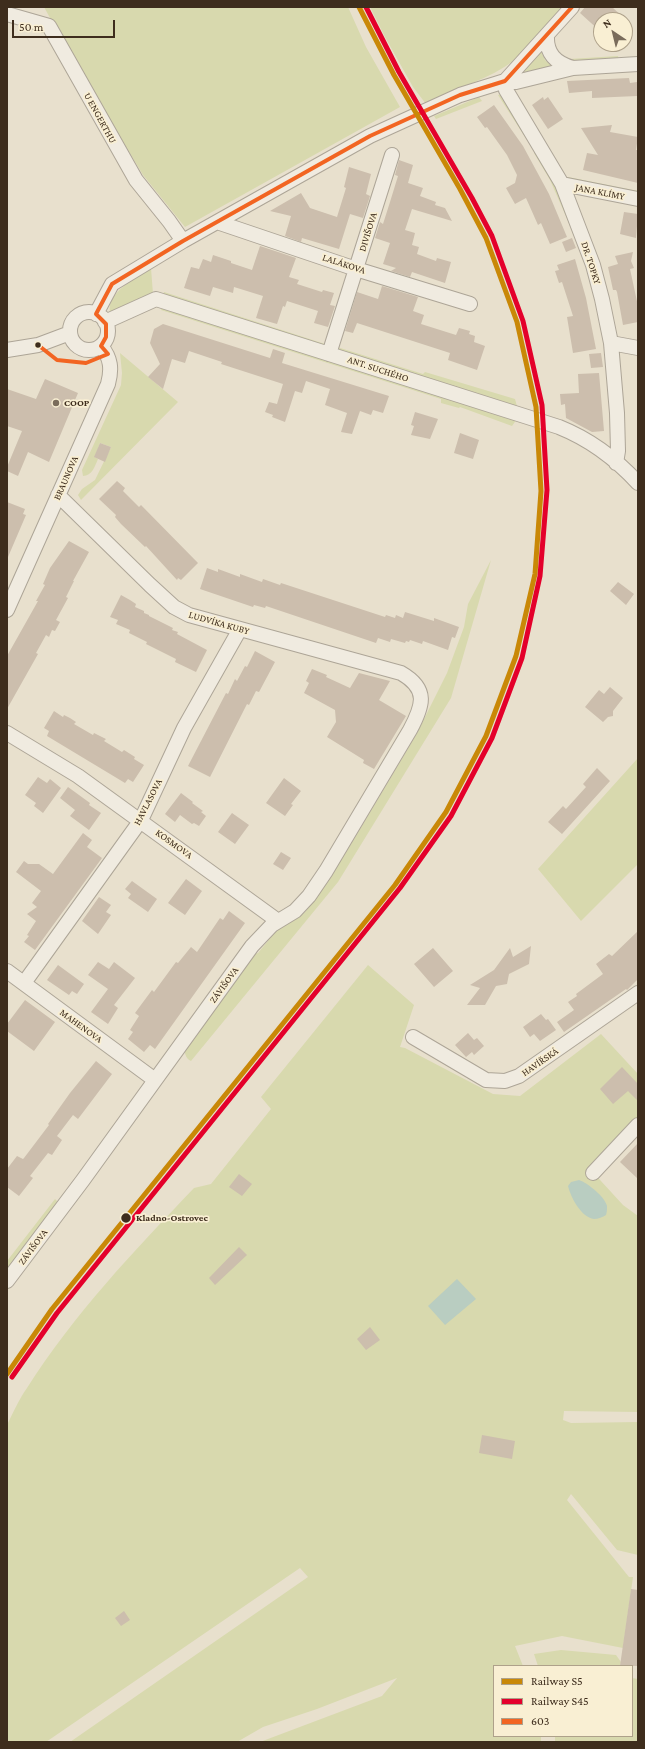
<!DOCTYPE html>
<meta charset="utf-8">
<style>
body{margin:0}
#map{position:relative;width:645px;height:1749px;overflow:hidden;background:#e8e0cd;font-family:"Crimson Pro",serif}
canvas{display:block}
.frame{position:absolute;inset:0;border:8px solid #3e2d1d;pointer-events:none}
.legend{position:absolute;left:493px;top:1665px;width:140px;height:72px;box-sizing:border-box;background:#f9efd3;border:1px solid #aea18a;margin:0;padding:5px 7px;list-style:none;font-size:12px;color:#3e2d1d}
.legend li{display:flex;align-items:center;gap:8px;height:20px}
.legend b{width:20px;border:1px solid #aea18a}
.north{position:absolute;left:593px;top:12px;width:40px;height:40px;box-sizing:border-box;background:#f9efd3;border:1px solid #aea18a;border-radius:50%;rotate:325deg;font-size:11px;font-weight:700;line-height:16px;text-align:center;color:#3e2d1d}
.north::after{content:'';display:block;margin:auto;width:14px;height:18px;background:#7a6c5b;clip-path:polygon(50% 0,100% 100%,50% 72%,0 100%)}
.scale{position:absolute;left:12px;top:20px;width:103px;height:18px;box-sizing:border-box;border:2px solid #3e2d1d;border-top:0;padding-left:5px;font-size:12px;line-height:14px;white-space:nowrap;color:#3e2d1d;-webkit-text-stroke:3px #f9efd3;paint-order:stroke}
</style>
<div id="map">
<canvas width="645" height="1749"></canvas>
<div class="frame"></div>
<ul class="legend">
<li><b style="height:5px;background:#c98807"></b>Railway S5</li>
<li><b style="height:5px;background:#e4002b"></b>Railway S45</li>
<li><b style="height:5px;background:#f26522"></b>603</li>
</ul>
<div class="north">N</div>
<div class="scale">50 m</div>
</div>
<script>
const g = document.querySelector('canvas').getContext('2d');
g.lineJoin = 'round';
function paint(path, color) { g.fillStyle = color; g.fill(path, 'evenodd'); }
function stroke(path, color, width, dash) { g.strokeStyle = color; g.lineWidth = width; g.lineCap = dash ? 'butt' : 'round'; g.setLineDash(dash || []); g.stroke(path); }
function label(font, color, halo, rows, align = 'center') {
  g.font = font + ' "Crimson Pro",serif'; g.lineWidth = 3.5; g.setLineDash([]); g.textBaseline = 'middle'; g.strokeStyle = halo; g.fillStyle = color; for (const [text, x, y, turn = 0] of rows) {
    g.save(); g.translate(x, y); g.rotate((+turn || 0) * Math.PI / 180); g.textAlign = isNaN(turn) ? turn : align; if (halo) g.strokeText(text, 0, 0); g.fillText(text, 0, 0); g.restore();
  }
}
const green = new Path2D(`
 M44,7H348L366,47L400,107L185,227L143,175L69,52Z
 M370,7H563L516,59C489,80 455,88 426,104L413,87L385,37Z
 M541,51L545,60L553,67L521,75L519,71Z
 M618,56L619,60L579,63L569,59Z
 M502,94L528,135L525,137L498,95Z
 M479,97L482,101L436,119L434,116Z
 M538,151L553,179L575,229L572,230L550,180L534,153Z
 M568,177L638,191V195L570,180Z
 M151,268L153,294L110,312C106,293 137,277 151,268Z
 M164,292L325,344L320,345L163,296Z
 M162,306L517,419L512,426L460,407L459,408L441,403V399L161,310Z
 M337,347L423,374L425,372L515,399L518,410L340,352Z
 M120,353L178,402L81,500L78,495L82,489L95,480L111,447L100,443L95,457L98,459C95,466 92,476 83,476L82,470L121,385L122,373Z
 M491,560L451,698L338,882L191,1061C186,1059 185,1054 184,1048L251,955L258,953L277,930L299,917L305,912L329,880L363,824L416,735L447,673L464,627L468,604Z
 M638,758V864L581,921L538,869Z
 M368,965L414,1005L400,1047L405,1048L493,1094L520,1096L601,1034L638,1074V1117L590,1169L623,1205L638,1216V1412L564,1411L563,1420L571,1423L638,1422V1555L617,1550L571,1494L567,1500L629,1577H633L623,1648L562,1636L515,1646L523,1666H494V1736H541V1742H260L382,1696L397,1678L317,1709L263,1727L237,1742H70L308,1577L300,1568L46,1742H7V1425C13,1413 19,1399 27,1388C74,1314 134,1251 194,1188L211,1184L271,1109L261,1097Z
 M55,1199L60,1204L7,1272V1261Z
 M561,1650L616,1655L621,1662L620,1666H538L534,1654Z
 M632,1678L638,1679V1742H555V1736H632Z`);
const water = new Path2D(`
 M579,1180C588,1183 605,1197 607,1206C607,1209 607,1212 606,1215C603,1217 598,1219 594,1219C581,1217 571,1198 568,1186L571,1182Z
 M457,1279L476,1299L445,1325L428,1306Z`);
const building = new Path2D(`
 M585,7H612L626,20H601V32L580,13Z
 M629,78L630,83L637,82V96L592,98V91L569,93L567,81Z
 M543,97L544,100L548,97L563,119L548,129L532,105Z
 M494,105L523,146L549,194L567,237L550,244L541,223L538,225L526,198L515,204L506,188L515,183L517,175L507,155L487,127L485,128L477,117Z
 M612,125L610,132L638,137L636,150H638V183L583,170L587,153L598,155L581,128Z
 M399,160L413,165L408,183L423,188L420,196L436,202L435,205L445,208L452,221L412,209L405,230L415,233L412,245L419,247L417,254L436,261L437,258L451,262L445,283L412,272L410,277L391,271L396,268L383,264L390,243L375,238L380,222L383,224L390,202L398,176L395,175Z
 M349,167L371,174L366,194L370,196L363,218L350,214L339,249L302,238L301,242L285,236L291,216L270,211L301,193L310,208L337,217L346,188L344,187Z
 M624,212L638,214L636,238L620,234Z
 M572,238L576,248L566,252L562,242Z
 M260,246L296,258L289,277L299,280L297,284L322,292L323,290L334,293L330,305L335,306L328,327L314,323L318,311L287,301L285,307L283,306L277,324L256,318L263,296L234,287L233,293L213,287L210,296L184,288L191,267L199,269L203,259L211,262L213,255L231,261V263L252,270Z
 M633,252L631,261L634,268L630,269L638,306V322L623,325L617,292L616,290H613L608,267L618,264L615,256Z
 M575,259L586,298L596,349L573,353L567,317L573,316L562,282L559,283L555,271L559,270L557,265Z
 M382,286L418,297L413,311L424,315L421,324L456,335L459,328L470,331L469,334L475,336L474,342L485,346L477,370L448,360L450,353L357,323L353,333L345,331L357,292L378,299Z
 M163,324L270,358L273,349L285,353L282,363L389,396L383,413L373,410L371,415L360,411L352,434L341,432L347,413L325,405L330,389L306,381L302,393L295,391L285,422L272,417L273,415L265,412L269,402L277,404L283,384L221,364L222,362L189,351L185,363L172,359L163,389L148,377L160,364L150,343L154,329Z
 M601,353L603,367L591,368L589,354Z
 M599,373L604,431L592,432L566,418L565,404L561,405L560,394L579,393L578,374Z
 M45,379L78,393L49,462L28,452L18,476L7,471V467L22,431L7,426V389L36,399Z
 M415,412L438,419L430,439L411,435L414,426L411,425Z
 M460,433L479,440L473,459L454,453Z
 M100,443L111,447L105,462L94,457Z
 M117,481L125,488L123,491L139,507L141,505L198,563L181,580L178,578L177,580L146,546L145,547L121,524L115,517L116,515L99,499Z
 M7,502L25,509L23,514L26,515L8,557Z
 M69,541L89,552L73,581H74L66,597L68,598L56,620L60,622L55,631L52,630L49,637L46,635L36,653L38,654L7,709V656L38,601H36L45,585L43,584L50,568Z
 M207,568L218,572V569L240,577V574L262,582L263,579L280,585L281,583L385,617L386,615L395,618L396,615L403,618L405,612L434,621V618L459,627L455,638L452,637L448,650L423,641L422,644L410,640L409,642L406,641L405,643L391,639L390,642L378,638L376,643L266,606L265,608L254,605L253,607L200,589Z
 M618,582L634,594L626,605L610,591Z
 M121,595L130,600L136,604L135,607L144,611V613L149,615V616L173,628L172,630L178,632L177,634L207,650L196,672L175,662L176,659L146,644L147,642L129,633L130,630L116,624L118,620L110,617Z
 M255,651L275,662L259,692L256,691L249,705L247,704L210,777L188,766L226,693L228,694L235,679L237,681L245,666L247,667Z
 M312,669L327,675L326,677L350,688L359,673L390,681L379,700L406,716L374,769L363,763L364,760L327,737L336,722L335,710L304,693L309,683L306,681Z
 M610,687L623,698L613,711V716L608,717L603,722L585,707L599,690L604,694Z
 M54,711L63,717L64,715L70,718L76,722L74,724L93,735L94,733L106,739L104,741L122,752L124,750L135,757L134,759L144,765L133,782L128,779L125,783L47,736L49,731L44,728Z
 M597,768L610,781L562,834L548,822L563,806L566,809L586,787L583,784Z
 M38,777L47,783L50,779L61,788L43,813L34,806L36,803L25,795Z
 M284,778L301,791L291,804L293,805L285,816L266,803Z
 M68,787L90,803L89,805L101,813L89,830L70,816L75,810L60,798Z
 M181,793L193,802L192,803L203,811L201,812L206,816L199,826L194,823L192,824L180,815L175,822L165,814Z
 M232,813L249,825L235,844L218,832Z
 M83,833L92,840L87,847L102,858L35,950L24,942L29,936L27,935L36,921L27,914L37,907L32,903L41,891L16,872L24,861L28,864H39L53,874Z
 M281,852L291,858L283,870L273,864Z
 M186,879L202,891L185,915L168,903Z
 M132,881L157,899L148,912L128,898L131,894L125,889Z
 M99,897L111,905L106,912L111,915L98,934L82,921Z
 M229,911L245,923L155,1049L150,1045L144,1052L128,1039L133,1032L130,1030L139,1016L135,1013L152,990L154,992L176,962L178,963L191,947L197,952L220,918L223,920Z
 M638,931V979L627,990L626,989L564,1032L557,1022L574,1010L568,1002L577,996L576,994L603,974L596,964L609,954L612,956Z
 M531,946L529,964L509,974L507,984L496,986L485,1005H467L480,988L470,985L494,970L510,948L513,957Z
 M433,948L453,971L434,987L414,964Z
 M98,962L109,969L114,962L135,978L114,1005L118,1008L108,1024L91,1012L108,989L88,975Z
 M58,965L84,984L77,994L72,991L69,995L47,980Z
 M25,1000L55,1022L34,1051L7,1031V1024Z
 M541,1014L546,1020L548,1019L556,1030L540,1041L534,1034L530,1037L523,1027Z
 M468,1033L474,1040L477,1038L484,1046L474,1055L472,1052L466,1057L455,1045Z
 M96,1061L112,1074L78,1119L73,1115L57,1136L62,1140L52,1155L48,1153L30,1176L33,1178L19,1196L7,1187V1169L17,1156L23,1159L24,1158L49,1125L48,1124L70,1093Z
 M622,1067L638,1084V1101L628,1091L613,1104L600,1089Z
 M638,1143V1179L620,1162Z
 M239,1174L252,1184L242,1196L229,1187Z
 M239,1247L247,1255L215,1285L209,1278Z
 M370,1327L380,1340L366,1350L357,1339Z
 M482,1435L515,1441L512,1459L479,1453Z
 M631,1589L638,1590V1666H620Z
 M124,1611L130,1620L121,1626L115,1618Z`);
const minor = new Path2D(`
 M7,14L49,26L136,180L169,221L183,241
 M547,35C546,53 555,63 573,68
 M562,184L638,199
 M217,222L356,269L470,304
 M70 331a19 19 0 1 1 38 0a19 19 0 1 1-38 0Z
 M96,314L112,284L183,241L370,136L460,95L505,81L572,7
 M105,322L156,299L178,306L559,427C589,439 616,459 638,483
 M611,343L638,348
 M7,350L38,345L70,333
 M329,354L392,155
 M616,463L618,451L617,413L611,343L602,299L593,265L562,184L506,90L505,81L516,82L573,68L638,64
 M7,610L108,384C112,369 111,358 101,346
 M7,733L78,776L278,921
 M7,971L155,1080
 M24,983L141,820L184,728L240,629
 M413,1037L486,1080L505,1081L519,1076L638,993
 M593,1173L638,1125
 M7,1281L83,1180L252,946L272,925L295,911L309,896L326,871L410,730C423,706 429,689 401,673L189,615L174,607L150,585L58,495`);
const bus1 = new Path2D(`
 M38,345L57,360L86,363L108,354L101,346L106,337V324L96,314L112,284L183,241L370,136L460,95L505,81L572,7`);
const rail1 = new Path2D(`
 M7,1374L52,1309L395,885L446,812L486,736L516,656L535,574L541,491L536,407L517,322L486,238L460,189L394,75L359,7`);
const rail2 = new Path2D(`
 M12,1377L57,1313L400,888L451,816L492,738L522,658L540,576L547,490L542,405L523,321L492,236L472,198L399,72L366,7`);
const markers = [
 [38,345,3.5,"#3e2d1d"],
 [56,403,4,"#7a6c5b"],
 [126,1218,5.5,"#3e2d1d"]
];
const streetNames = [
 ["U ENGERTHU",100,118,61],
 ["JANA KLÍMY",600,192,11],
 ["DIVIŠOVA",368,232,-73],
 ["DR. TOPKY",591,263,72],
 ["LALÁKOVA",344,264,18],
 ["ANT. SUCHÉHO",378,369,18],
 ["BRAUNOVA",66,478,-66],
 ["LUDVÍKA KUBY",219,623,16],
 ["HAVLASOVA",148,802,-63],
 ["KOSMOVA",174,844,36],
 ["ZÁVIŠOVA",224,985,-54],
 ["MAHENOVA",81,1026,36],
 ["HAVÍŘSKÁ",540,1062,-35],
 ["ZÁVIŠOVA",33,1247,-53]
];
const poiNames = [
 ["COOP",64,403]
];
const stopNames = [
 ["Kladno-Ostrovec",136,1218]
];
paint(green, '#d8d9ae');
paint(water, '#b9cdc1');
paint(building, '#ccbead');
stroke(minor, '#ada597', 16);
stroke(minor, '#f0ebe0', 14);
stroke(bus1, '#f26522', 4);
stroke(rail1, '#c98807', 5);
stroke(rail2, '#e4002b', 5);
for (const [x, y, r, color] of markers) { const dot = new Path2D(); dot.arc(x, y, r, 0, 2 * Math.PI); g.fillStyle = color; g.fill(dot); stroke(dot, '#f9efd3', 1.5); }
label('10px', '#3e2d1d', '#f9efd3', streetNames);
label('bold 10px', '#3e2d1d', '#f9efd3', poiNames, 'left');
label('bold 10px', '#3e2d1d', '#f9efd3', stopNames, 'left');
</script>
